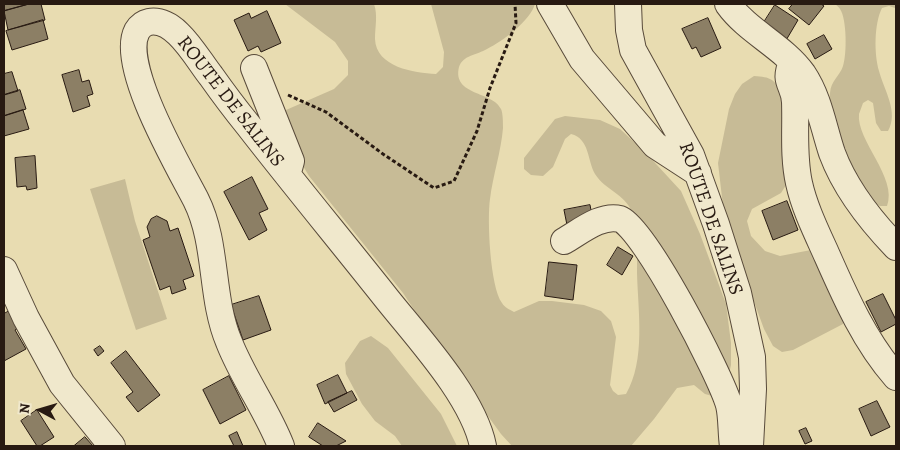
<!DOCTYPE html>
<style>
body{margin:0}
#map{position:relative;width:900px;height:450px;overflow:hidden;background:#e8dcb1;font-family:Alegreya,serif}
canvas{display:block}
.frame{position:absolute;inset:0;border:5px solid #281a12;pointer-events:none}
.north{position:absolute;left:15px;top:385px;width:50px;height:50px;-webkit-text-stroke:4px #f0e8cc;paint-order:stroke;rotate:276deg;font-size:14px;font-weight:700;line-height:20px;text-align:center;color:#281a12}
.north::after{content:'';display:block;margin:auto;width:18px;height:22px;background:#281a12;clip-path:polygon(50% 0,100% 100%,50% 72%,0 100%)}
</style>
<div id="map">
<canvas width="900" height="450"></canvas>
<div class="frame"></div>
<div class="north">N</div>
</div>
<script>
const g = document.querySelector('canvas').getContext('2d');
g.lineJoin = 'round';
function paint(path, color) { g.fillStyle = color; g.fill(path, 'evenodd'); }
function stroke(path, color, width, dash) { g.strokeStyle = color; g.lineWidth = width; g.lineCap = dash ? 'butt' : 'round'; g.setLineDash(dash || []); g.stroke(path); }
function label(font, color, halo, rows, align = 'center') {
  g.font = font + ' Alegreya,serif'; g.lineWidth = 5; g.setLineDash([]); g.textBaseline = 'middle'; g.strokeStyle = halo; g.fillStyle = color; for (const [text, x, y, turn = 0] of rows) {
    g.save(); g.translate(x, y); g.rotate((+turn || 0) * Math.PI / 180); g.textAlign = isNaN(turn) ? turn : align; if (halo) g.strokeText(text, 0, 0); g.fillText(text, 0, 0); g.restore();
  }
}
const green = new Path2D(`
 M285,4H374C378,15 375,27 375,39C376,67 414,73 436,74L443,67L444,52L431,4H535C530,21 503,41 487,49C477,55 463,55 459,67C452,96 493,91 501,109C503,113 503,123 503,128C501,152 493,175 490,199C487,219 490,287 502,303C505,308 509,309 514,312L539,301H552L584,305L601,311L611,321L616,337L610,385L613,391L618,395L626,394C646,360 638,311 637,273C637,256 638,229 632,212C625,194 605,190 595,174C587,160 590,139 571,134L565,139L553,167L543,176L531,175L524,169V158L555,119L565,116L600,120L620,129L645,152L681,191L700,234L726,304L731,343V365L727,382L716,397L705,394L694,385L677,388L654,419L631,446H512L501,434L450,364L403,293L309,176L283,132V116L286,110L334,89L348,75V61L335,42Z
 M835,4H896V41L895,8L889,6L882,8C874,24 874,54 879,71C884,90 899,112 888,131H881L876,123L873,103L868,100L863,103C862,106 860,111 859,114C856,140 898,178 887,206H880L873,202C854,169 826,133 830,93C831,80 840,76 843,66C847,55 847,19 840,9C839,7 837,6 835,4Z
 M754,76C771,77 774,79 783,94L788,182L781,193L752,209L747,221L751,236L765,251L780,256L811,250L846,317L843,324L793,350L782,352L773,346L764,329L738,258L723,206L718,163L729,109L735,94L742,84Z
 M125,179L135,221L167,319L136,330L90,189Z
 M371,336L388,348L441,414L457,446H402L395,436L375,421L362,404L346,374L345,363L360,341Z`);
const building = new Path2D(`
 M4,4H29L4,11Z
 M29,4H41L45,20L8,30L4,11Z
 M793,4H821L824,6L809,25L789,9Z
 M775,5L798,20L785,42L761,27Z
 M267,11L281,43L261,52L258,46L248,51L234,20L249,13L251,18Z
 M708,18L721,48L701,57L696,47L692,49L682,29Z
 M43,20L48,39L12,50L6,31Z
 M824,35L832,49L815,59L807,44Z
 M79,70L82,82L89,80L93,94L87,96L90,106L73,112L62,75Z
 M12,72L18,91L4,95V74Z
 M20,90L26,109L4,116V95Z
 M23,110L29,129L4,136V116Z
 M35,156L37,188L27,190L26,186L17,187L15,158Z
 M252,177L268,209L259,213L267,230L249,240L224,192Z
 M787,201L798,230L773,240L762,211Z
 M590,205L593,220L567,225L564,210Z
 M157,216L167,221L170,231L178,228L194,276L183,280L186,289L172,294L170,286L160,290L143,240L150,237L147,227L151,219Z
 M618,247L633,256L622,275L607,265Z
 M549,262L577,265L573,300L545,296Z
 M883,294L896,320V324L881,332L866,302Z
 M259,296L271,330L243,340L231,305Z
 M11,310L20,327L15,330L26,349L4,361V314Z
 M100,346L104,351L98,356L94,350Z
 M126,351L160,395L138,412L126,397L133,392L111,363Z
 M338,375L347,393L325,404L317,385Z
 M229,376L246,410L220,424L203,390Z
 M352,391L357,400L334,412L328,402Z
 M877,401L890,427L871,436L859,409Z
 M37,410L54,437L40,446H37L21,421Z
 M318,423L346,441L336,446H323L309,437Z
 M806,428L812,441L805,444L799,431Z
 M237,432L243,446H234L229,436Z
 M85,437L93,446H74Z`);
const path = new Path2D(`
 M288,95L326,112L383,154L434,188L454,181L477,131L490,88L516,23L515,4`);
const minor = new Path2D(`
 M550,4L582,59L655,145L698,173
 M628,4L629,30L633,50L691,155L716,224L738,293L752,357L753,389L750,446
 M728,4C748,32 783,46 803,74C819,98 823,126 832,153C845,188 870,220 896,247
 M792,62C783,84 794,83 795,102C796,129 793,156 799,183C804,206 815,229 825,251C844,294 864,341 896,377
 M254,68L291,161L288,172
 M564,241C580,232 601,214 620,219C644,227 721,376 729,405C732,417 731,433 733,446
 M4,270L26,318L62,384L112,446
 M281,446C267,410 243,378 229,342C210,297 218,244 196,200C179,167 119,65 137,31C140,26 144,23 149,22C176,17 197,59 211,76C223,93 235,109 248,125C293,183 341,241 387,299C419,339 473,397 483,446`);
const streetNames = [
 ["ROUTE DE SALINS",230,102,52],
 ["ROUTE DE SALINS",710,219,71]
];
paint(green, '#c7bb96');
paint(building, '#8c7f65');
stroke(building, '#281a12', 1);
stroke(minor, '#584a3a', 28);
stroke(path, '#281a12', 3, [4, 2.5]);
stroke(minor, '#f0e8cc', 26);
label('20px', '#281a12', '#f0e8cc', streetNames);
</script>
